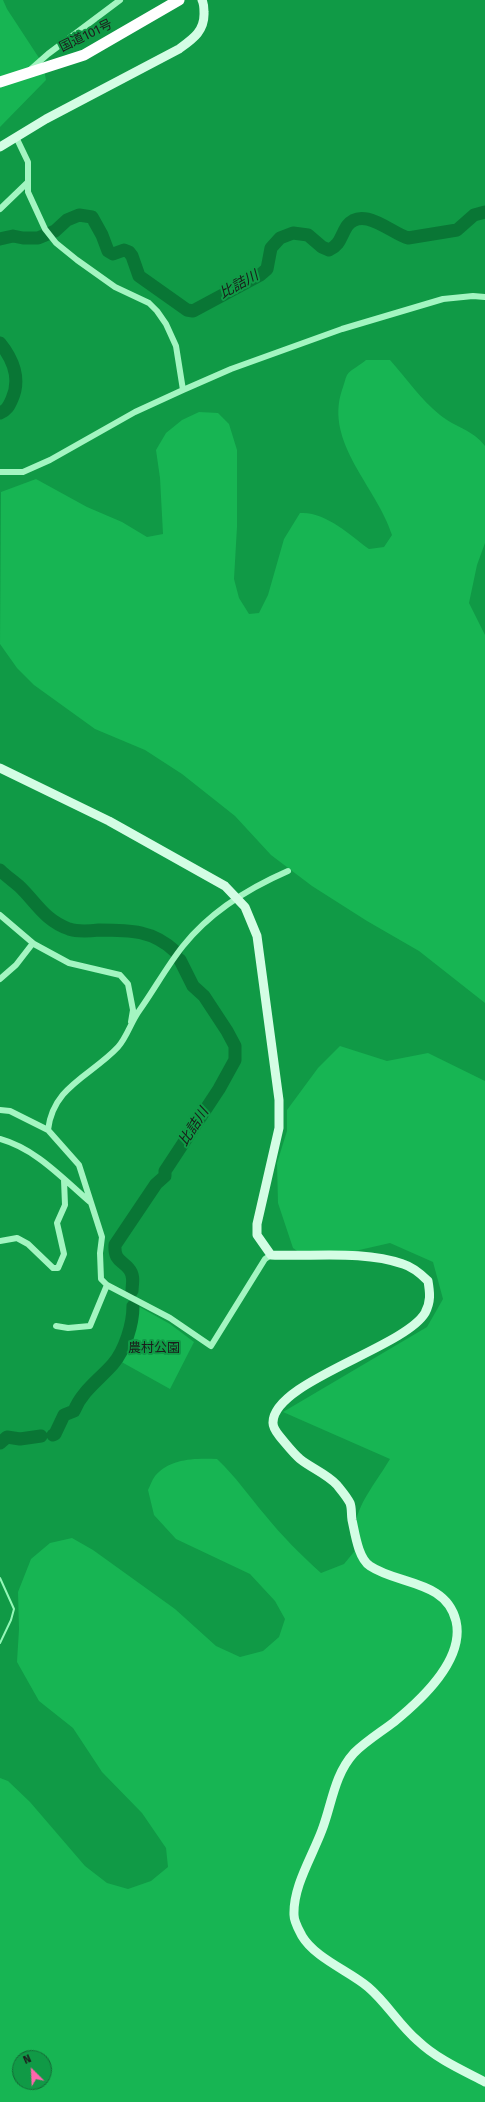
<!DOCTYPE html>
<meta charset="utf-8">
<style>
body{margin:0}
#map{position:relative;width:485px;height:2102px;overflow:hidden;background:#109a46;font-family:"Fira Sans",sans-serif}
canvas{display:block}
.north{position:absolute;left:12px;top:2050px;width:40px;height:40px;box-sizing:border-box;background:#109a46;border:1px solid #156836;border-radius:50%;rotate:336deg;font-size:11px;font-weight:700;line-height:16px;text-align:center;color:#1d1d1d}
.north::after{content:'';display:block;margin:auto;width:14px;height:18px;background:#ff66ad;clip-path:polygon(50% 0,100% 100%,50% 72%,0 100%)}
</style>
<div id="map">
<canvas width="485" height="2102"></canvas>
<div class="north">N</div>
</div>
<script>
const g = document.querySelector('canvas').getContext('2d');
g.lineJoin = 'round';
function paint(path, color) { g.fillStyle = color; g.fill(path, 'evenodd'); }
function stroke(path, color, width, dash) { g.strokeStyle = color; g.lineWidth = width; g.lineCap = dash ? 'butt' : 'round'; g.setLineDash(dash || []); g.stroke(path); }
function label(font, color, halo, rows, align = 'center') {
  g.font = font + ' "Fira Sans","Noto Sans JP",sans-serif'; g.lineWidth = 4; g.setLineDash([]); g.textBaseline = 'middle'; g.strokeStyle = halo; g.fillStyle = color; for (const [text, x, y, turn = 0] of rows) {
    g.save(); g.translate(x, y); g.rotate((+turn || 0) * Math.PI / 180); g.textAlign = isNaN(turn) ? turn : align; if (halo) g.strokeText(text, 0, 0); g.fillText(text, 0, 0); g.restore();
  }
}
const green = new Path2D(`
 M0,0H3L7,9L43,64L46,80L0,127Z
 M366,360H390C407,379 421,400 440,415C456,428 472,429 485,446V543L477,565L469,603L485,635V1003L419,951L367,921L312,886L271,855L235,816L182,774L145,750L95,729L34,685L17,668L0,644L1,492L36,479L87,507L122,522L147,537L163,534L160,478L156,450L166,433L182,420L199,412L218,413L229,424L237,450V527L234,579L239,598L249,614L259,613L268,595L284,539L300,513C325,511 350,535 369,549L384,547L392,535C377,487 324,443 342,390C344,385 345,379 347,375C351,369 361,365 366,360Z
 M340,1046L387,1061L428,1053L485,1081V2102H0V1778L8,1781L30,1802L85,1866L107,1883L128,1889L151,1881L168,1867L166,1848L142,1813L102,1772L73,1728L39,1701L17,1662L19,1629L18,1592L31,1559L50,1543L72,1538L93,1550L175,1609L216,1646L240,1657L263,1651L279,1637L285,1619L275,1601L250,1574L176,1539L154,1515L148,1490C150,1486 152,1480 155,1476C170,1458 196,1458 217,1459C236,1477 249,1496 265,1515C282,1536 301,1555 321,1573L344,1564L358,1547C357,1540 355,1530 356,1522C359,1502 379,1478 390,1459L283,1412L427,1327L443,1299L433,1262L390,1243L333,1256H304L293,1248L278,1203L277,1163L287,1131V1110L318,1068ZM20,2058H44V2082H20Z
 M136,1305L170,1324L194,1342L170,1389L118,1360L133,1323Z`);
const stream = new Path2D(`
 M0,1578L14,1609L11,1620L0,1643`);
const river = new Path2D(`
 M0,239L13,236L23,238H38L55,231L67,220L79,215L92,217L102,235L108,251L113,254L124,250L129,252L132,256L139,276L187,310L193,311L260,275L267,269L271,248L280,238L293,233L308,235L322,247L329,250C341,244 340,237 347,226C363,205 392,234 408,238L457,230L474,215L485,212
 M0,343C13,359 21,379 12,399C9,406 7,410 0,413
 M0,870C6,876 12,880 19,886C36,902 44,920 69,929C78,932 90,931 99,930C130,930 153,930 176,952
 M132,1291C132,1284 135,1276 129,1269C122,1260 114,1261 115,1245L156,1184L165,1176V1171L219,1089L235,1060V1046L227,1031L204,996L193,986L180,960
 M53,1435L55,1434L64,1415L74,1411C82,1391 99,1380 113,1364C125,1350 133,1324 133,1306
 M0,1443L7,1437L20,1439L41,1436`);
const street = new Path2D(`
 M31,69L48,54L120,0
 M16,137L28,162V192L45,229L56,243L77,260L115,287L149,303L157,311L166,324L176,346L183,390
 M0,209L27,183
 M0,472H23L50,460L135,412L183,390L231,369L342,329L443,299L473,296L485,297
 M0,915L34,944L69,963L120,975L128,984L133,1010L131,1022
 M0,979L16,965L33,943
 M0,1110L10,1111L48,1130
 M0,1139C36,1149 62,1178 90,1202
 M0,1241L17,1238L28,1244L53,1268H58L64,1254L57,1223L65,1205L64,1180
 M271,1255L265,1259L211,1346L170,1318L107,1285L101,1279L100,1253L102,1237L79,1165L48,1130C53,1086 91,1076 118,1047C127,1037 131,1022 139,1011C154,990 167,966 183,946C210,912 249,888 288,871
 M56,1326L68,1328L90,1326L107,1285`);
const secondary = new Path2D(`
 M0,147L46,119L179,49C193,39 205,31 204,12C204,8 204,4 202,0
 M0,768L109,821L225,886L245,907L257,936L279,1100V1128L257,1224V1235L271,1255C313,1257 363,1250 403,1264C413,1267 421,1274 428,1281C430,1293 431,1302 425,1313C404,1348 272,1382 273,1423C273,1429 278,1434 281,1438C287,1445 293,1453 300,1459C311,1468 327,1474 337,1485C341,1490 347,1497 350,1503C352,1508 351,1514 352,1520C355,1533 358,1558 370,1566C398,1585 446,1580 456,1621C465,1660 421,1700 394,1722C381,1732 366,1741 354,1753C334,1775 332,1804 322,1830C312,1857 293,1886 294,1915C294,1922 299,1930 302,1936C315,1958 349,1971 368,1987C387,2003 399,2025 418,2041C437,2059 462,2070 485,2082`);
const highway = new Path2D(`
 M0,82L84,55L179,0`);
const streetNames = [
 ["国道101号",86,36,-26]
];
const parkNames = [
 ["農村公園",154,1348]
];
const waterNames = [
 ["比詰川",239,285,-29],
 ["比詰川",194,1127,-57]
];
paint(green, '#17b553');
stroke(stream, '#94f8b8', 2);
stroke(river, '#097635', 13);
stroke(street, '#a3f5c1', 6);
stroke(secondary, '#d3fde4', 9);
stroke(highway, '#fff', 11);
label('13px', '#1d1d1d', '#109a46', streetNames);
label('13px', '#1a1d1b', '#109a46', parkNames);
label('italic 14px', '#191d1a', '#109a46', waterNames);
</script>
